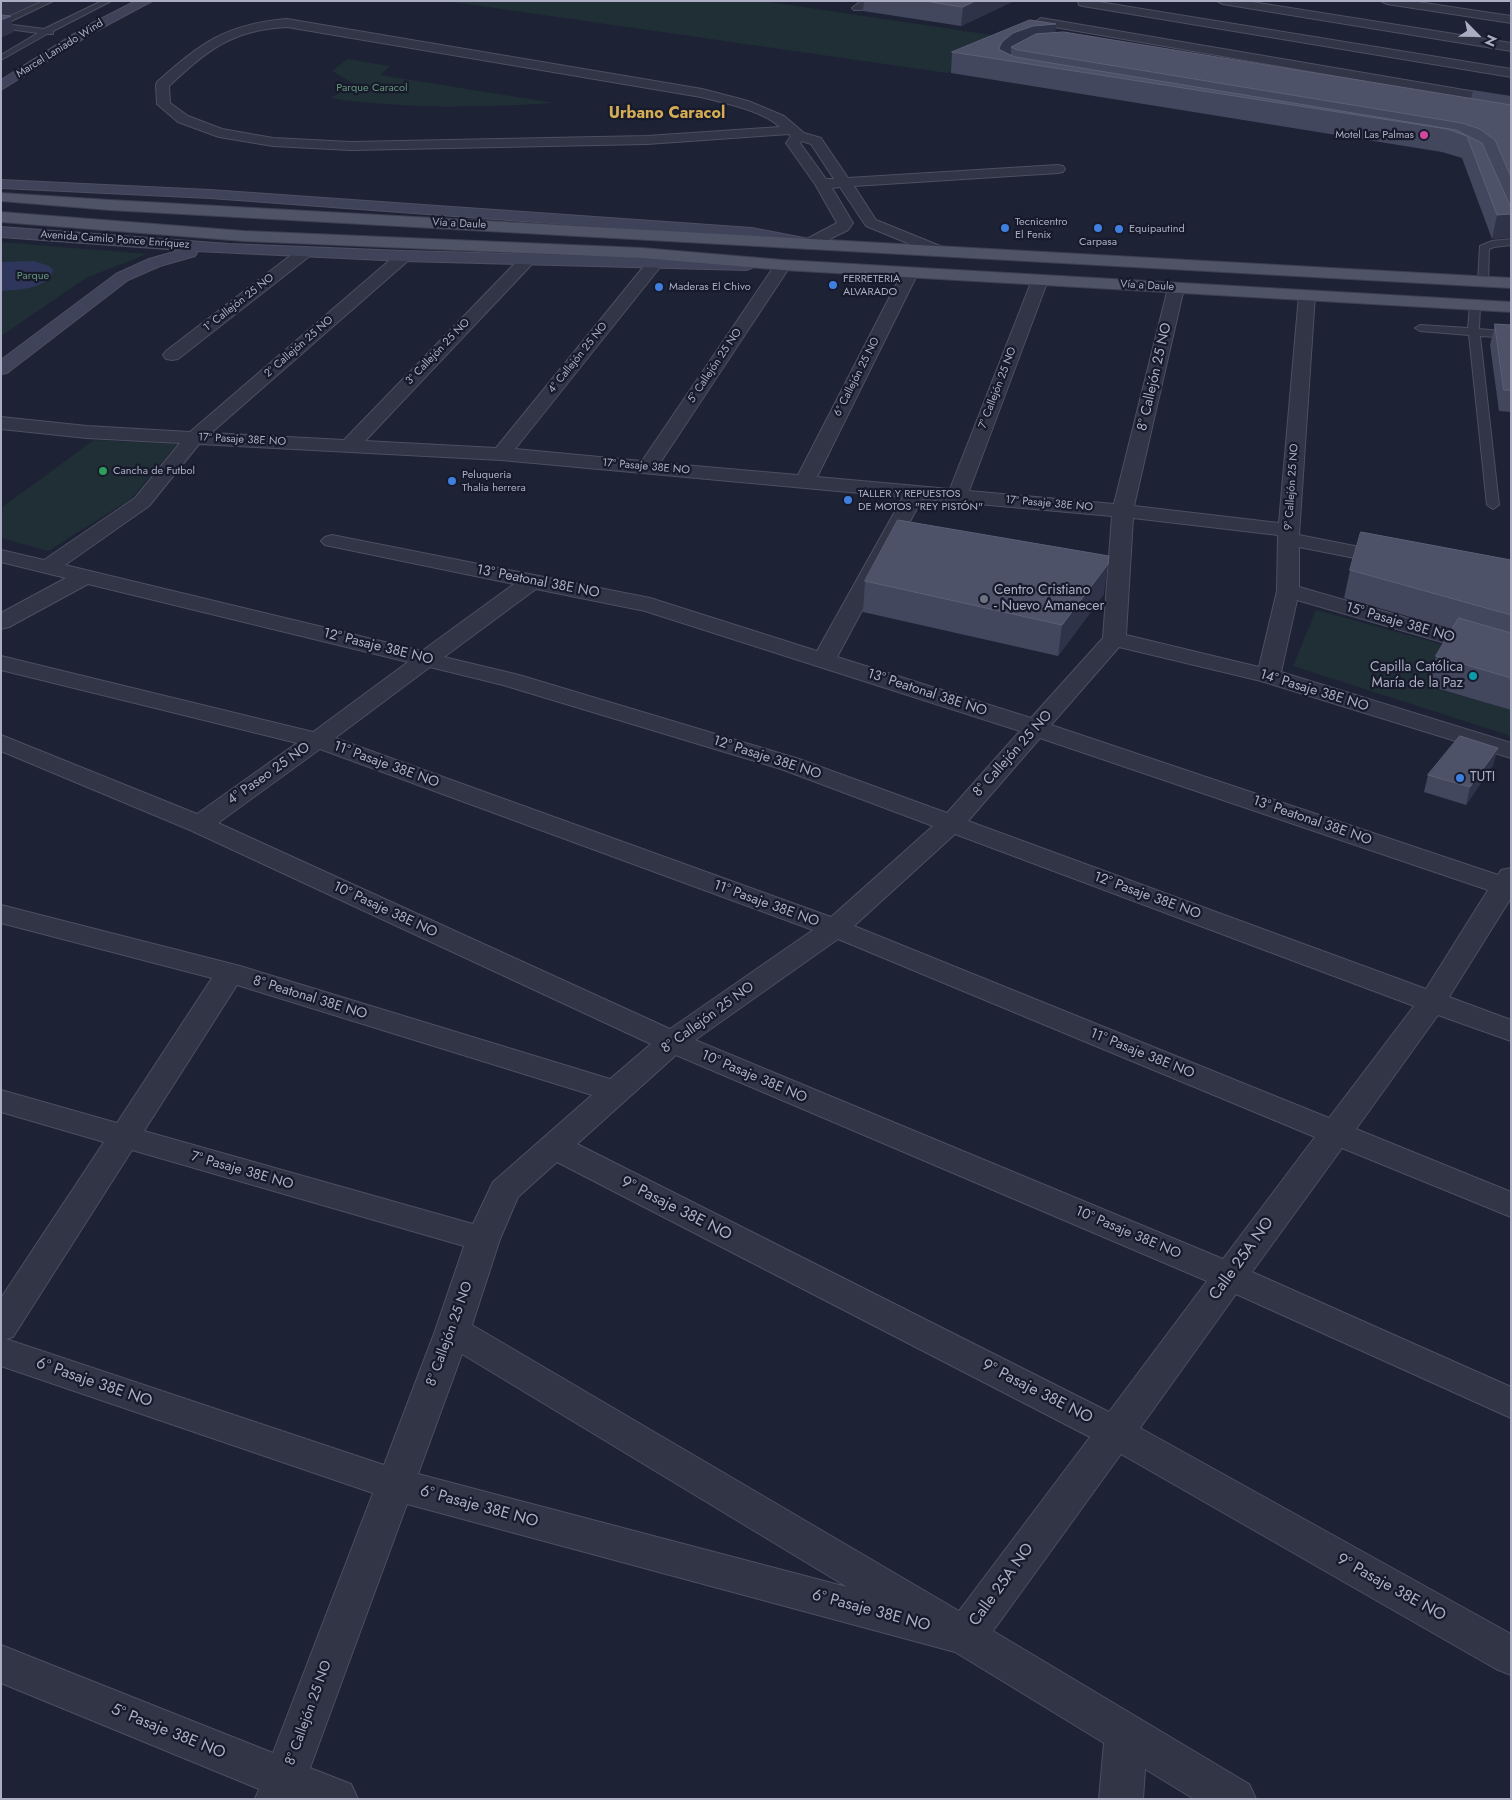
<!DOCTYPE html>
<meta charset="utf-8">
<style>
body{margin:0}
#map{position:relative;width:1512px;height:1800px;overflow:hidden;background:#1e2235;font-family:Jost,sans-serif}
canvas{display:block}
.frame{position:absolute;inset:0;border:2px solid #abaec3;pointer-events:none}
.north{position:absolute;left:1452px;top:10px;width:50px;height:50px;-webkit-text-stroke:4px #171a2a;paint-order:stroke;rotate:113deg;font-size:14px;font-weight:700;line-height:20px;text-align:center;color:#abaec3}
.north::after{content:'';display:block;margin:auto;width:18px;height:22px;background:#abaec3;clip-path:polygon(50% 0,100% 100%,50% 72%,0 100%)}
</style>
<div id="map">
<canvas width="1512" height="1800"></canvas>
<div class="frame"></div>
<div class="north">N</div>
</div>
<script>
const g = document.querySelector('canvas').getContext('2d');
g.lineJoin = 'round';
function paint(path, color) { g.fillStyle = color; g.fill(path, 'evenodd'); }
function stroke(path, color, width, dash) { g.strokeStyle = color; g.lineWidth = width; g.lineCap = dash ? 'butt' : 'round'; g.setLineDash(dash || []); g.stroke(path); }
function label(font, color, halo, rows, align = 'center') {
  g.font = font + ' Jost,sans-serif'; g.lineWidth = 4.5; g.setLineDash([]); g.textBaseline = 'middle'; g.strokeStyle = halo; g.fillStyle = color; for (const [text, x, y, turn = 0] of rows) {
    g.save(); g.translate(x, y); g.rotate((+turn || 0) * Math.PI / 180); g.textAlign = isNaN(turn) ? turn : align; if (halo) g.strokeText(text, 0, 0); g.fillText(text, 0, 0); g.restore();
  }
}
const green = new Path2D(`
 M446,1H763L1025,40L947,73Z
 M348,59L390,66L380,75L554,103C476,108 408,109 330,98L356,85L332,71Z
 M1,242L147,254L86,278L1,336Z
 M94,440L177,444L131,499L48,551L1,538V508Z
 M1316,610L1448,646L1427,686L1511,710V736L1293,666Z`);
const water = new Path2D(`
 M34,261L49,266L53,270C50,289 16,290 1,291V262Z`);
const lane = new Path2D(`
 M43,1H53L5,24L44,29L102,1H111L53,31V34H47L1,60V55L38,33L1,28V20Z
 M1511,239V245L1494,247L1489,249L1488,282L1487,284H1479L1478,282L1480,246L1492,241Z
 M1475,302L1480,305L1479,329L1511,332V338L1480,336L1499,505L1493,509L1487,505L1469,335L1420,331L1415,328L1420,325L1468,328L1470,305Z`);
const street = new Path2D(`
 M861,1H875L862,10H854L852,8Z
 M1078,1H1093L1511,69V77L1083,6L1079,5Z
 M1217,1H1246L1511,43V51L1223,4Z
 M1381,1H1411L1511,16V23L1387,4Z
 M1041,18L1511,98V106L1037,24L1035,22Z
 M287,19L702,89L748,101L784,116L804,133L821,138L848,178L1058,165L1063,166L1065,169L1063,172L1058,173L854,186L876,220L945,248L947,251L945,254L939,256L866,226L840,187L832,188L853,223L848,230L809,249L803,247L801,244L803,241L837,223L815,184L786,143L791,136L789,134L647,144L351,150L273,146L219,137L178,122L157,104L156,85L157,82C201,43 226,24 287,19ZM287,27L701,97C725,103 761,110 780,127L647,136L351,142L273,138L222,129L188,116L170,103L169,86C208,50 231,30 287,27ZM802,141L811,144L834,179H826L800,143Z
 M305,247L311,249L313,252L311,255L178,359L172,360L166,359L163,355L166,351L299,249Z
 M404,251L410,253L412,256L410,259L211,433L344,440L522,256H534L536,259L534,262L365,441L496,448L649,260H661L663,263L661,266L515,449L642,461L777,262H789L791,265L660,463L798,475L902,273L904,270H916L918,273L817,477L950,489L1032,280L1034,277H1046L1048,280L969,491L1114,504L1168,288L1170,284H1182L1184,288L1134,506L1279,523L1299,295L1301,291H1313L1315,295L1299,535L1390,553L1398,554L1401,559L1398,564L1390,565L1299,547V587L1511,648V662L1297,600L1281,672L1511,743V758L1261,681L1119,647L1051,725L1498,875L1501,870L1511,868V898L1449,997L1511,1020V1041L1438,1015L1356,1129L1511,1192V1217L1342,1148L1252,1272L1511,1387V1418L1236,1294L1140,1428L1511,1634V1675L1496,1669L1121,1454L993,1631L1249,1784L1256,1799H1194L1145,1769L1143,1799H1099L1104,1743L955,1652L407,1504L310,1768L351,1784L358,1799H255L259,1789L1,1683V1645L273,1753L373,1493L1,1366V1298L104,1142L1,1112V1090L117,1123L212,978L1,923V905L240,966L610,1079L651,1044L190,830L1,751V735L197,814L297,743L1,670V656L313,732L408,662L88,584L9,627L1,629V613L66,578L1,562V550L44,560L135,498L180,443L87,438L1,429V417L87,426L190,432L398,253ZM199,444L501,460L903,497L817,651L650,598L332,535L325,537L321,541L325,545L514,584L422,651L65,565L149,506ZM922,499L1112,516L1103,638L1031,718L837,657ZM1133,518L1278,535L1277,591L1259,667L1126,635ZM536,589L645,611L1020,731L947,813L799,759L519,675L444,657ZM430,667L503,685L781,769L933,826L831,917L335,738ZM1040,738L1488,890L1426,989L968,821ZM320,749L813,930L670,1029L218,823ZM955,834L1414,1006L1329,1118L854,926ZM838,939L1315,1137L1223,1259L695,1040ZM237,985L592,1095L493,1182L473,1224L144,1131ZM676,1055L1207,1281L1109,1412L577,1144ZM132,1150L464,1246L435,1331L384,1465L6,1339L13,1337ZM557,1162L1090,1437L959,1611L472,1325L500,1239L518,1197ZM462,1354L847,1587L418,1474Z`);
const secondary = new Path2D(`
 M136,1H152L94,32L1,90V80L85,27Z
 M1,180L210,190L752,228L809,239L815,241L817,244L815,247L809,249L752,238L210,198L1,188Z
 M1,227L229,244L404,251L746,260L752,262L754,265L752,268L746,270L404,261L196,251L197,253L195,256L160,266L128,280L7,373L1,374V360L116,274L149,259L181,250L1,237Z`);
const primary = new Path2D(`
 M1,193L110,200L1511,278V288L110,210L1,201Z
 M1,212L244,231L642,248L783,260L1511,302V312L783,270L642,258L244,241L1,222Z`);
const wall = new Path2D(`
 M864,1H1014L961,26L863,11Z
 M1056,32L1471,99L1473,90L1511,96V237L1492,239L1462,158L1442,152L951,73L952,52Z
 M1495,324L1511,325V412L1499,411L1490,345Z
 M1511,560V710L1429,686L1436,656L1452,629L1344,598L1350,570Z
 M865,581L1104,594L1058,656L863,612Z
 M1498,748L1493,765L1466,805L1424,792L1428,775Z`);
const shadedWall = new Path2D(`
 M2,1H40L1,19V2Z
 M975,1H1014L961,26L963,7Z
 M11,16L14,32L1,38V20Z
 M1056,24L1055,44L1011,47V54L1003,60L999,48L1002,42L1013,33L1033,26Z
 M1511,214V237L1492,239L1497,215Z
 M1108,564L1104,594L1058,656L1062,625Z
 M1498,748L1493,765L1466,805L1470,787Z`);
const building = new Path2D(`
 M926,1H975L963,7Z
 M1,15L11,16L1,20Z
 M1030,20L1056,24L1033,26L1013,33L1002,42L999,48L1000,50L1015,57L1456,130L1482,143L1511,208V214L1497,215L1467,136L1447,129L952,52Z
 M1064,32L1511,105V177L1495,140L1480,129L1462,123L1018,50L1011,47L1036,34Z
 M1495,324L1511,325V390H1504Z
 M898,520L1109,556L1108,564L1062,625L865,581Z
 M1361,532L1511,560V615L1350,570Z
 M1459,618L1511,633V678L1436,656Z
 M1460,736L1498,748L1470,787L1428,775Z`);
const markers = [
 [1424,135,5,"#d1479c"],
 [1005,228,5,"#3f7fe0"],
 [1098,228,5,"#3f7fe0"],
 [1119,229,5,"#3f7fe0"],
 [833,285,5,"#3f7fe0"],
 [659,287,5,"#3f7fe0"],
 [103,471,5,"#2e9e5b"],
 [452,481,5,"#3f7fe0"],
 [848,500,5,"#3f7fe0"],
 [984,599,5,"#6b7280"],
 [1473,676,5,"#0f9aa8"],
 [1460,778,5,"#3f7fe0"]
];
const farStreetnames = [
 ["Marcel Laniado Wind",60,49,-32],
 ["Vía a Daule",459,224,3],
 ["Avenida Camilo Ponce Enríquez",115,240,4],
 ["Vía a Daule",1147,286,3],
 ["1° Callejón 25 NO",239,303,-38],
 ["2° Callejón 25 NO",299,347,-41],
 ["3° Callejón 25 NO",438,352,-46],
 ["4° Callejón 25 NO",578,358,-51],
 ["5° Callejón 25 NO",715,366,-56],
 ["6° Callejón 25 NO",857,377,-63],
 ["7° Callejón 25 NO",998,388,-69],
 ["17° Pasaje 38E NO",242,440,3],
 ["17° Pasaje 38E NO",646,467,5],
 ["9° Callejón 25 NO",1292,487,-86],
 ["17° Pasaje 38E NO",1049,504,5]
];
const farParknames = [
 ["Parque Caracol",372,88],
 ["Parque",33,276]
];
const farPoinames = [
 ["Motel Las Palmas",1414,135,"right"],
 ["Tecnicentro",1015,222],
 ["El Fenix",1015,235],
 ["Equipautind",1129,229],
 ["Carpasa",1098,242,"center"],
 ["FERRETERIA",843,279],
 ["ALVARADO",843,292],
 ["Maderas El Chivo",669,287],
 ["Cancha de Futbol",113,471],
 ["Peluqueria",462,475],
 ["Thalia herrera",462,488],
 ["TALLER Y REPUESTOS",858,494],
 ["DE MOTOS \"REY PISTÓN\"",858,507]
];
const streetNames = [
 ["8° Callejón 25 NO",1155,377,-77],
 ["13° Peatonal 38E NO",538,582,11],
 ["15° Pasaje 38E NO",1400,623,16],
 ["12° Pasaje 38E NO",378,647,14],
 ["14° Pasaje 38E NO",1314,691,17],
 ["13° Peatonal 38E NO",927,693,18],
 ["8° Callejón 25 NO",1013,754,-48],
 ["12° Pasaje 38E NO",767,758,18],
 ["11° Pasaje 38E NO",386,765,20],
 ["4° Paseo 25 NO",269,774,-35],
 ["13° Peatonal 38E NO",1312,821,19],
 ["12° Pasaje 38E NO",1147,896,20],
 ["11° Pasaje 38E NO",766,904,20],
 ["10° Pasaje 38E NO",385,910,25],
 ["8° Peatonal 38E NO",310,998,17],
 ["8° Callejón 25 NO",708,1018,-36],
 ["11° Pasaje 38E NO",1142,1054,22],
 ["10° Pasaje 38E NO",754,1077,23],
 ["7° Pasaje 38E NO",242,1171,16],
 ["10° Pasaje 38E NO",1128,1233,23],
 ["8° Callejón 25 NO",450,1334,-70],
 ["8° Callejón 25 NO",309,1713,-70]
];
const poiNames = [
 ["Centro Cristiano",994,591],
 ["- Nuevo Amanecer",994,607],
 ["Capilla Católica",1463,668,"right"],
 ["María de la Paz",1463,684,"right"],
 ["TUTI",1470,778]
];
const farDistrictnames = [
 ["Urbano Caracol",667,114]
];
const nearStreetnames = [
 ["9° Pasaje 38E NO",676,1209,27],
 ["Calle 25A NO",1242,1259,-54],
 ["6° Pasaje 38E NO",94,1383,19],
 ["9° Pasaje 38E NO",1037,1392,27],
 ["6° Pasaje 38E NO",479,1507,15],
 ["Calle 25A NO",1002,1585,-54],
 ["9° Pasaje 38E NO",1391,1588,29],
 ["6° Pasaje 38E NO",871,1611,15],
 ["5° Pasaje 38E NO",168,1732,22]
];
paint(green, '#202e36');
paint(water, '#2f365b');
stroke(lane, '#4c4f61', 2);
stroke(street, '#4c4f61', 2);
stroke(secondary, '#4c4f61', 2);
stroke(primary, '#3b3e4f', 2);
paint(lane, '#313546');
paint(street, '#313546');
paint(secondary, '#3f4359');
paint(primary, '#4f5366');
paint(wall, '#42475e');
paint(shadedWall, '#2f3349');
paint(building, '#4d5269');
stroke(building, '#5c6077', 1);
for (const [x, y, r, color] of markers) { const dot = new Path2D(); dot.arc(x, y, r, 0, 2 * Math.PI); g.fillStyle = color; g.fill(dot); stroke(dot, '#171a2a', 2); }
label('11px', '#abaec3', '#171a2a', farStreetnames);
label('11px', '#63937a', '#171a2a', farParknames);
label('11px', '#abaec3', '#171a2a', farPoinames, 'left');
label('14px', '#abaec3', '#171a2a', streetNames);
label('14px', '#abaec3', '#171a2a', poiNames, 'left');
label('bold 16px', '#d4ac55', '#171a2a', farDistrictnames);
label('16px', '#abaec3', '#171a2a', nearStreetnames);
</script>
